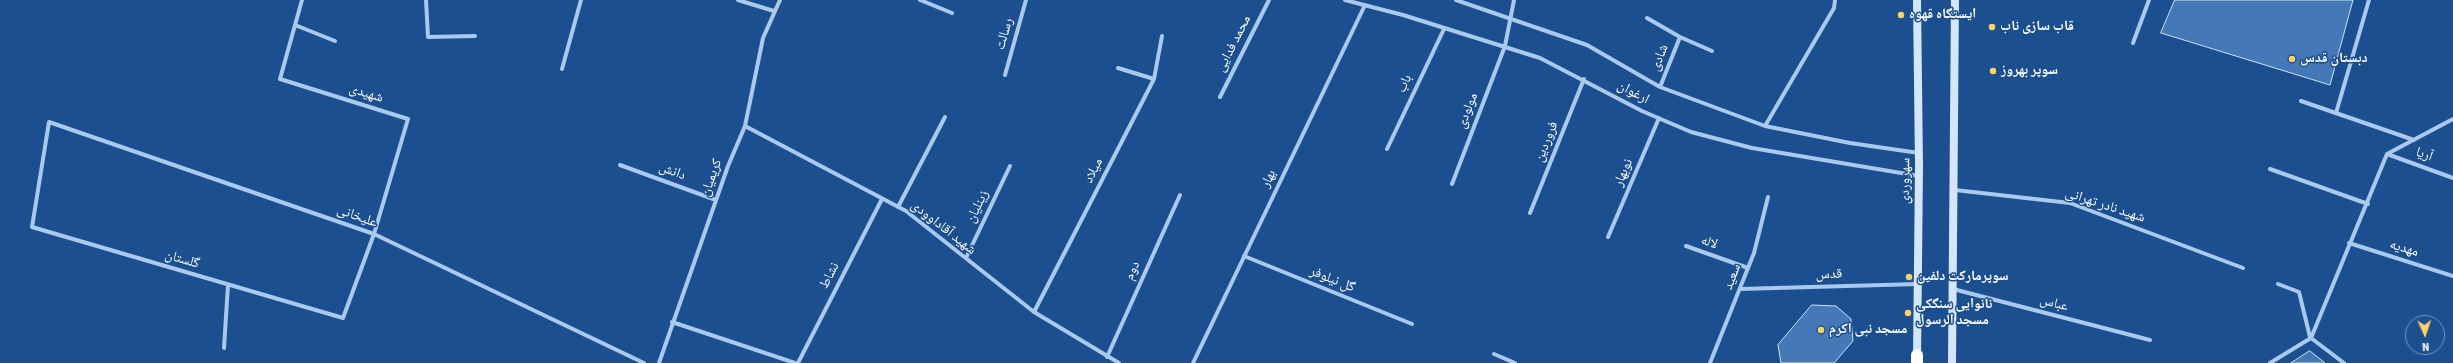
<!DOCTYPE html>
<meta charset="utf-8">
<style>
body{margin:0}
#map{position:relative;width:2453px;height:363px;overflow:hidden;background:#1b4f8f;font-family:"Source Sans 3",sans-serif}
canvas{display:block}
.north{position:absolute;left:2405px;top:315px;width:40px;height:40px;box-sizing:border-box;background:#1b4f8f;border:1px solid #7695bc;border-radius:50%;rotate:177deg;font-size:11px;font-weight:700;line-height:16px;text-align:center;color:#fff}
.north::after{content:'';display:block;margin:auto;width:14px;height:18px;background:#ffd166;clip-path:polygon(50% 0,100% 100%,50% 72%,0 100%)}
</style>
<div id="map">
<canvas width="2453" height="363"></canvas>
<div class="north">N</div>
</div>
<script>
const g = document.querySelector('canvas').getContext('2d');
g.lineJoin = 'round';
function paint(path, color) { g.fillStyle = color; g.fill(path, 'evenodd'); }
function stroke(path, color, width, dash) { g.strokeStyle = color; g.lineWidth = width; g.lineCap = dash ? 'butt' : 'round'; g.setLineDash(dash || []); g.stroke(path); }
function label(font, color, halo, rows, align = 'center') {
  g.font = font + ' "Source Sans 3","Noto Naskh Arabic",sans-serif'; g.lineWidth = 3; g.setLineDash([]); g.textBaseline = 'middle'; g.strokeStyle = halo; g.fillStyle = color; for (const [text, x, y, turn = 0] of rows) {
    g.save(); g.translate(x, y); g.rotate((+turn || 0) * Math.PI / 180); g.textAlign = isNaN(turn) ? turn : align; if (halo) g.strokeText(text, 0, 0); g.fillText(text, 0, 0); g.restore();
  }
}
const building = new Path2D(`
 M2175,0H2353L2330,85L2161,33Z
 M1812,305L1836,306L1851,319L1853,341L1834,363H1781L1778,345Z
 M2310,351L2325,363H2291Z`);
const street = new Path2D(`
 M302,0L280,79L408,119L374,234L343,318L32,227L49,122L374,234L644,363
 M426,0L428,37L475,36
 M738,0L774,11
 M920,0L952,13
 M1345,0L1403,15L1540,58L1642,111L1691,132L1752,148L1919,176
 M1456,0L1587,45L1660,87L1765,126L1850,143L1919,153
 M1647,18L1680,37L1712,51
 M295,25L335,41
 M2133,43L2149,0
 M1118,68L1154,79
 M562,69L581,0
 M1005,75L1026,0
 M1660,87L1680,37
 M1220,97L1269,0
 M2301,101L2414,140
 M2336,113L2369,0
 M745,126L906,211L1034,312L1119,363
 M1765,126L1834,8L1835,0
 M1387,149L1444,29
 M2387,154L2453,178
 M620,165L716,200
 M2270,169L2368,204
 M1452,184L1505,46L1514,0
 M1955,190L2070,203L2243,268
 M898,207L945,117
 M1530,213L1584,79
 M1608,237L1659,118
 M2349,243L2453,276
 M1686,246L1748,268
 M1244,256L1412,324
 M966,258L1010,166
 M2278,284L2299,292L2310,337
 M1740,289L1918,284
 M1953,289L2150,340
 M1034,312L1154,79L1162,36
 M672,322L795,363
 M2311,338L2387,154L2453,119
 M2311,338L2344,363
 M224,348L228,285
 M1494,354L1515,363
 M1107,357L1180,195
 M659,363L728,166L745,126L763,38L780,0
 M798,363L882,199
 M1193,363L1365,5
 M1710,363L1754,253L1768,197
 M2270,363L2311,338`);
const secondary = new Path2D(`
 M1917,359L1919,166L1917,0
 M1952,363L1955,0`);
const highway = new Path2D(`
 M1917,355V363`);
const markers = [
 [1901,15,4,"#ffd166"],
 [1992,27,4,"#ffd166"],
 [2292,59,4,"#ffd166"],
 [1993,71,4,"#ffd166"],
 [1909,277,4,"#ffd166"],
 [1908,313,4,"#ffd166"],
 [1821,330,4,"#ffd166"]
];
const poiNames = [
 ["ایستگاه قهوه",1909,15],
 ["قاب سازی ناب",2000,27],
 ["دبستان قدس",2300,59],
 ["سوپر بهروز",2001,71],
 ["سوپرمارکت دلفین",1917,277],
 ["نانوایی سنگکی",1916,305],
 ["مسجد الرسول",1916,321],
 ["مسجد نبی اکرم",1829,330]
];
const streetNames = [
 ["رسالت",1005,34,-74],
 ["محمد فدایی",1234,44,-63],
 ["شادی",1660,58,-68],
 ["باب",1405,84,-65],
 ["ارغوان",1633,93,28],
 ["شهیدی",366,94,17],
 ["مولودی",1468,111,-69],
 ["فروردین",1547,142,-68],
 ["آریا",2424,155,20],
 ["میلاد",1094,171,-63],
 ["دانش",672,172,20],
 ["نوبهار",1624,173,-67],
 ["کریمیان",712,178,-70],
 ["بهار",1269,179,-64],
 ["سهروردی",1906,181,-89],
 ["شهید نادر تهرانی",2105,206,18],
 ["زینلیان",978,207,-64],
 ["علیخانی",357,217,20],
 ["شهید آقاداوودی",943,228,38],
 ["لاله",1709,243,19],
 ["مهدیه",2404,249,17],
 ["گلستان",182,260,16],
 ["دوم",1133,271,-66],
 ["قدس",1829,275,-2],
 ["نشاط",830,276,-63],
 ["سعید",1733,277,-69],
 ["گل نیلوفر",1332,280,22],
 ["عباس",2054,304,15]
];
paint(building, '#4478b7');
stroke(building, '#cfe3fa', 1);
stroke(street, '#a9c9ee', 4);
stroke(secondary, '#d6e6fa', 8);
stroke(highway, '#fff', 12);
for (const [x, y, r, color] of markers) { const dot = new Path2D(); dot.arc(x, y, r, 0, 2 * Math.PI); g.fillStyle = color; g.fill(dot); stroke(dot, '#1b4f8f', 1.5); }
label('bold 14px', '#fff', '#1b4f8f', poiNames, 'left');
label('14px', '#fff', '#1b4f8f', streetNames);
</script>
